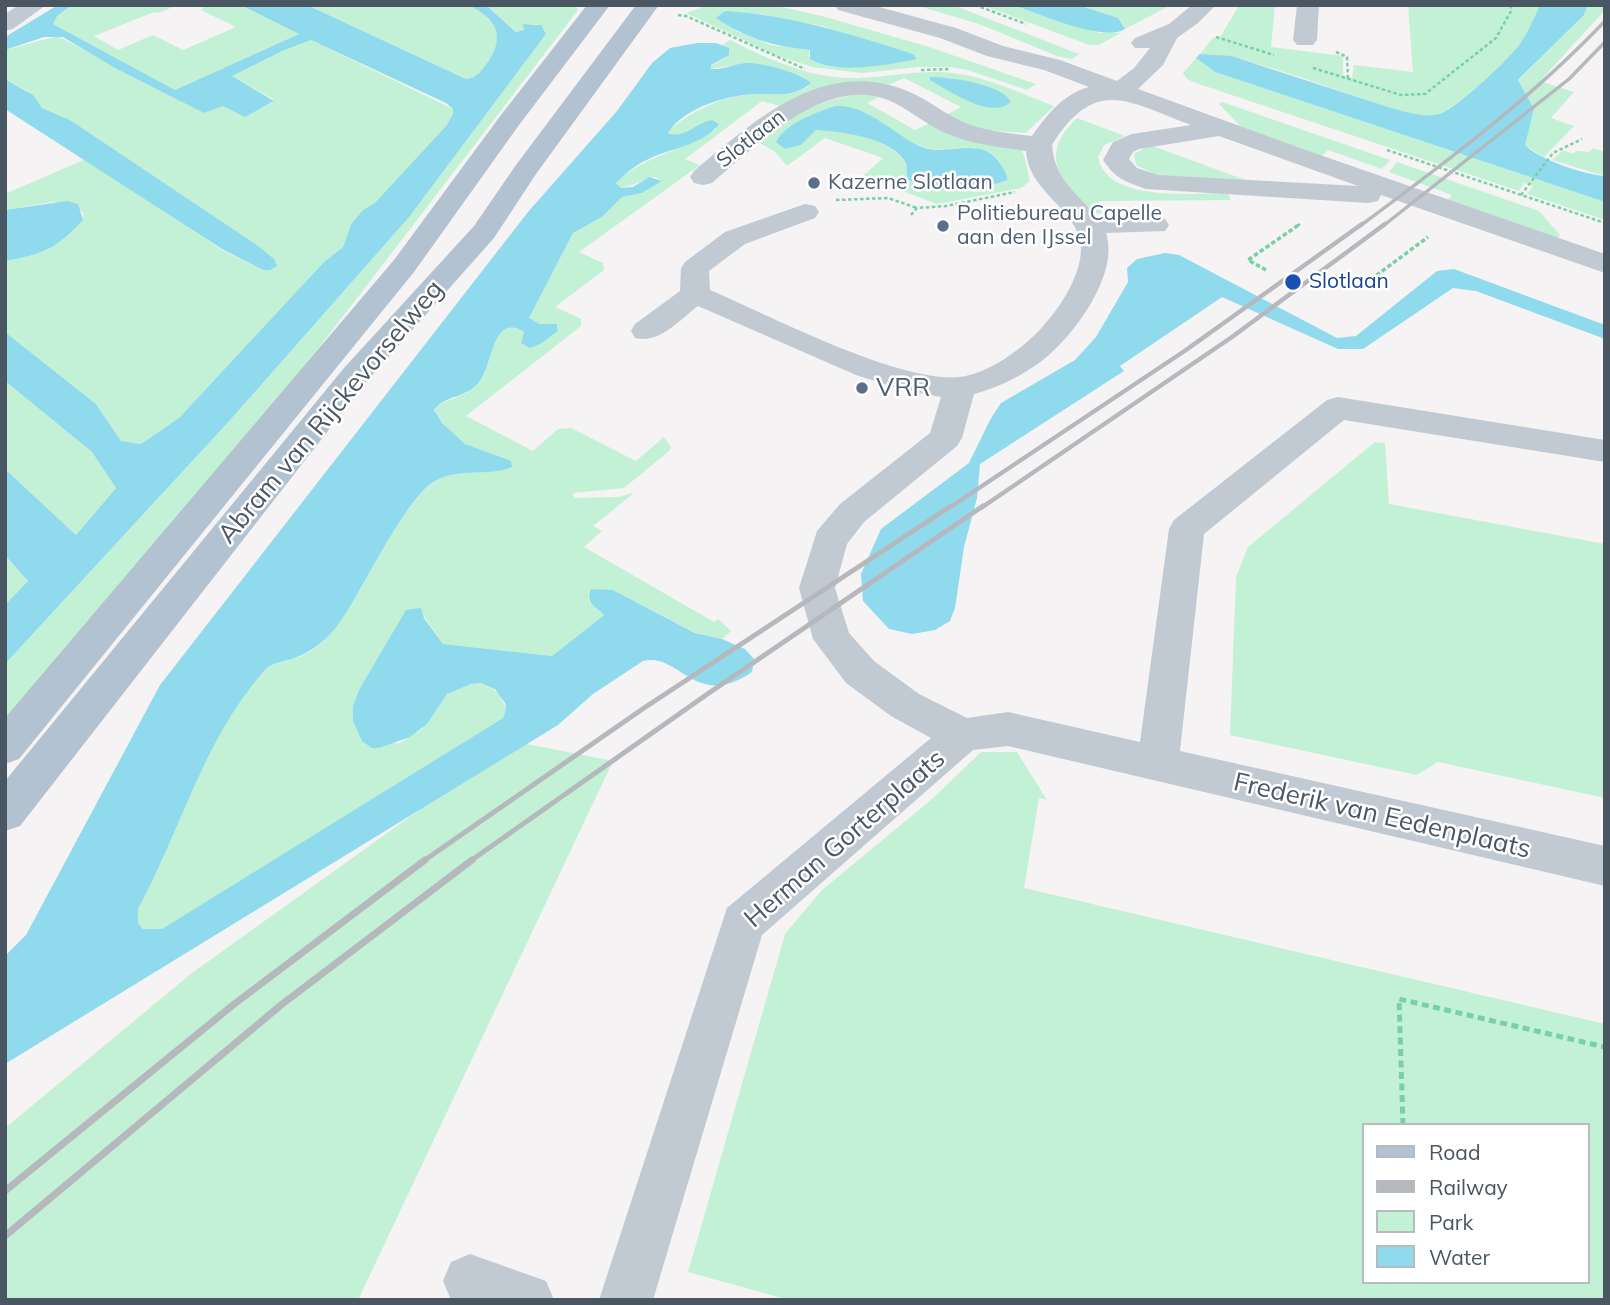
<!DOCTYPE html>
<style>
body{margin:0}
#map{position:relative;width:1610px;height:1305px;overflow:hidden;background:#f5f3f3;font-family:Mulish,sans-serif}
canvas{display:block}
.frame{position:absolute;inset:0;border:7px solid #4a5661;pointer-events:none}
.legend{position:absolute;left:1362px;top:1123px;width:228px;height:161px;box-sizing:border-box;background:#fff;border:2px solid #b7bbc0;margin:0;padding:9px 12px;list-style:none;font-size:21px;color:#4a5661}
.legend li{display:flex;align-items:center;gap:14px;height:35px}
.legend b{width:35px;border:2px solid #b7bbc0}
</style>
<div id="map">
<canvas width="1610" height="1305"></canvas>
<div class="frame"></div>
<ul class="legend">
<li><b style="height:9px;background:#b3c2d1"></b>Road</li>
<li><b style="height:9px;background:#b5b8bd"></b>Railway</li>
<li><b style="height:19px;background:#c3f1d5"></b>Park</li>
<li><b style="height:19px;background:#90daee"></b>Water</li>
</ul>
</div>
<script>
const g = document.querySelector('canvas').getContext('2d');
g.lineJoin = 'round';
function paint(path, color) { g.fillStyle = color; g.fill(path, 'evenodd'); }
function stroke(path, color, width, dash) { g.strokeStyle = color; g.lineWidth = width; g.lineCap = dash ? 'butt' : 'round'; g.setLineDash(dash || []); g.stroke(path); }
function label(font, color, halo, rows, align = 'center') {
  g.font = font + ' Mulish,sans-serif'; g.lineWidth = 5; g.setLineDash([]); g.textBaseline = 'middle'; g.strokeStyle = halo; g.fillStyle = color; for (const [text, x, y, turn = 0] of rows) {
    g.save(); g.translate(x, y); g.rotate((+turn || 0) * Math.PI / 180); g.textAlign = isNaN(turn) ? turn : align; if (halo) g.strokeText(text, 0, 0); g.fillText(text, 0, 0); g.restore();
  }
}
const green = new Path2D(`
 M72,5H178L158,13L154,12L94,36L118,50L153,35L183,50L236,27L201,10L204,8L198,5H241L299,34L175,90L53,24L56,16Z
 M307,5H468C498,18 506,36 487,63C481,71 477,78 466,79Z
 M486,5H575L578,10L242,448L5,728V664L232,418L410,216L546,34L538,24H524V31L517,32Z
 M708,5H772L822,16L929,47L1036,84L1027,90L968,70L951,67H919L862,73L812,67L776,55L686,13ZM760,14L822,26L913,54L916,59C894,64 824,76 809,57L810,50L771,45L736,31Z
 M915,5H953L1079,54L1072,59L1057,56L979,24Z
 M982,5H1013L1099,33H1120L1099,45H1089Z
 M1078,5H1171L1125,29L1118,18Z
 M1239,5H1275L1271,47L1343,56V75L1352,78L1354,65L1413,72L1408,5H1540C1534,18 1529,32 1521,43C1511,58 1452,112 1436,115C1412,119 1386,107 1364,99C1310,82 1256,58 1200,54L1213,38L1221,36Z
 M1588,5H1605V10L1540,81L1574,92L1551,118L1574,126L1544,157L1524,145L1534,109L1518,81L1584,15Z
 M58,36L204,113L223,106L245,116L272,103L273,99L232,76L282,51L311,40L453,109V114L446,126L375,204L363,210L351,224L343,247L323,263L179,418L141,444L121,441L96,404L5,332V261C44,254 56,249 83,220V212L53,202L5,210V194L86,159L222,250L263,270L276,264L257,245L70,120L42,108L26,90L5,79V50Z
 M730,40C770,60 811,79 857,78C889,77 921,69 953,73C987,77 1022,94 1054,106L1026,133L983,130L946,115L961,107L904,78L886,86L780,106L762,101L685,159L700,165L579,252L603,263L604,270L555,307L581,319V326L466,416L533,451L558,429L571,428L636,461L664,437L671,447L669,451L624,488L573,493L574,498L618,497L634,493L593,526L602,531L584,547L714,622L718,619L731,631L722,639L696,633L613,590L588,597L590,603L604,615L552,656L443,644L422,613L359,690L353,706V721L398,744L422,729L447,694L465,685L481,683L490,686L500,695L506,709L503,718L181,918L162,929H143L138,923V909C181,830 202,738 264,671C272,662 283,662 293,659C310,654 324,642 335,628C363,594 405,493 441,478C461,469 488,471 509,469L457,439L434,414L436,406C453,397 470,396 482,379C492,365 491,312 525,332L521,343L558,329V325L540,324L529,318L573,233L602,217L622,197L642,193L662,181L655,177C642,179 634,186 621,188L616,183C645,154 684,152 716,129L712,120L679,135H670L669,130C694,109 727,94 761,94C783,94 788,97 809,86L746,63L711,69V66L729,55V48L722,45ZM948,78C965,80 1003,87 1011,102L1002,107L952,92L929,79Z
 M1196,58L1215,72L1605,202V220L1527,194L1533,186L1524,183L1519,191L1196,83L1187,79L1183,73Z
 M862,94L881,96L867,103L915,130L930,123L1020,148C1026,155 1027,171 1030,181L1021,188L937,204L863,176L883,158L825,138L787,166L774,151L760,143C787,116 823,98 862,94ZM835,106C875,108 893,138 927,148C948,154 971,141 991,154C999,159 1007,172 1008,180L986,187L929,191L906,175C915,144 839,128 818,130C807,131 794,143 785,149L776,141L809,116Z
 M1222,102L1390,160L1382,169L1328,150L1318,159L1244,130L1219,104Z
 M1077,118L1125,136L1104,145L1098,157C1106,203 1194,193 1228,193L1231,200L1099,201L1102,214L1096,213C1062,183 1036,157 1077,118Z
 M1150,145L1259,185L1163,178L1136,165L1134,154Z
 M1593,148L1605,152V176L1552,160L1563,150L1573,154L1576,151L1589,152Z
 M1397,162L1539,211L1560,235L1556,241L1445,203L1452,195L1389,172Z
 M5,381L92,452L116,488L76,535L5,469Z
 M1375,442L1385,443L1389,504L1605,544V798L1438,762L1417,775L1230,735L1236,577L1248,547Z
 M5,555L28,581L5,605Z
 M517,742L613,761L358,1300H5V1128L192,973L510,745Z
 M981,752H1017L1047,800L1039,798L1024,888L1605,1024V1300H789L688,1272L785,934L822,890L931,800ZM1363,1125H1587V1282H1363Z`);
const water = new Path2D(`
 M58,5H72L57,16L53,24L175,90L299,34L241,5H307L466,79C477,78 481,71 487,63C506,37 497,18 468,5L487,6L516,32L524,30L523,24L541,25L546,34L410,216L232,418L5,664V605L28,581L5,555V469L76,535L116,488L92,452L5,381V332L96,404L121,441L141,444L179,418L323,263L343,247L351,224L363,210L375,203L446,126L453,114V109L446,103L311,40L282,51L232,76L274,101L245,117L223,106L204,113L115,68L63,37H44L5,50V37Z
 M1013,5H1078L1118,18L1125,29C1104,43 1038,13 1013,5Z
 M1540,5H1588L1584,15L1518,80L1534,109L1525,145C1538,159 1585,175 1605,176V202L1215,72L1196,58L1200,54L1231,56L1391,108C1406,112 1424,118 1439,114C1455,110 1510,58 1520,44C1528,32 1534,18 1540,5Z
 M725,11C791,15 851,34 913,54L917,59C890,65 834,75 810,59V50C772,46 748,39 716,18Z
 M697,43H716L729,48V55L711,65V69C723,70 734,64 746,63C761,62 801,73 811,83C794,97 781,94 760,94C730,94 684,107 668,133C683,140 697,122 712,120L719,124C704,144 674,148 653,157C638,163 627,172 616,183L621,188L633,187L649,177L662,181L642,193L622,197L602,217L573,233L529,318L540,324H557L558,331L540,344L530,348L521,343L524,332C494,313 492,361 483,376C471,400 446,393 434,410L442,423L465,444L511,461L512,467C489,477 459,467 435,481C405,498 362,592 338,625C328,638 313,651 297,657C286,662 272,661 264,671C203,740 181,830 138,909V923L143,929H162L503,718L506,709L505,703L495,689L481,683L471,684L447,694L427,724L410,737L379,748H372L362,741L353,721V706L359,690L406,610L421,608L424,618L443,644L552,656L604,615C595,606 585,603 591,589L613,590L695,633L722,639L745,649L754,659L752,672C695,711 680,652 643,661L593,694L558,725L5,1064V956L26,935L160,685L528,212L617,111L652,63L670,48Z
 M934,77C954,78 1002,84 1011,102C990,120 950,91 930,80V77Z
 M5,79L33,95L42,108L70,120L257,245L274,259L277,266L270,270H263L222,249L5,109Z
 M835,106C868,104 894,135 922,147C943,155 965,143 986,151C997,156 1006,170 1008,180L986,187L929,191L909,180C904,173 909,168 904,160C890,138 840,131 816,130L801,145L785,149L776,142C786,123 815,113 835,106Z
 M67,201L78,204L83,220C56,249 44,254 5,261V210Z
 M1165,253L1179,255L1337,338L1356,336L1437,271L1454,269L1605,325V339L1476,291L1453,288L1363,349H1338L1222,297L1120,366L1124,371L980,464L977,498L964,547L955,608L950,621L935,630L912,634L889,629L863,601L861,574L881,529L969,463L990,420L1001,403L1075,360L1096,337L1128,282L1127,268L1137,259Z`);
const pathFar2 = new Path2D(`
 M975,5L1026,24
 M678,15L686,16L805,69
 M1216,37L1274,55
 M1336,52L1347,57L1348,79
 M1313,68L1401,95L1425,94L1496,38L1511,11V5
 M921,70L951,69
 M1387,150L1605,223
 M1521,195L1553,153L1582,139
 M836,200L888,198L917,208
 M911,215L917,208L946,206L1015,192
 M1297,226L1300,224`);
const pathFar1 = new Path2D(`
 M1266,270L1248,260L1300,224
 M1341,280L1358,289L1428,237`);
const path = new Path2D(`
 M1403,1125L1399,999L1605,1047`);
const minor = new Path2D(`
 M19,5H46L13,29L5,31V14Z
 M835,5H872L956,28L1003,46L1060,60L1117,81L1134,68L1150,48H1135L1131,43L1135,38L1169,24L1192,5H1216L1198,23L1177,38L1163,65L1138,89L1300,148L1605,254V273L1381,195L1378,201L1368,203L1146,189C1124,181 1116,179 1103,160L1113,142L1132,134L1191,125C1128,102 1096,75 1052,145C1055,181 1076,191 1097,217L1165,219L1169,225L1165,231L1106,233C1120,274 1073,337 1043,360C1022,376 999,387 974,394L962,438L957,446L864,522L847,544L835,588L849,633L874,661L919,694L967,718L1008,712L1140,742L1169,529L1174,520L1327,400L1338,397L1605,440V462L1344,420L1204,534L1180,751L1605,846V886L1008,746L973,750L762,935L653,1300H599L727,908L931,738L891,716L846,683L813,639L799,588L817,531L840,504L930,433L941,397L903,390L856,375L698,306C679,320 660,344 635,338L631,331L635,324L680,291L681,268L685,262L725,232L805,204L815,206L819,212L815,218L745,244L709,271L710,290C769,315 898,383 959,377C989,374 1025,347 1044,325C1061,306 1080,277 1081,250C1081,209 1029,195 1026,151C999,147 969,144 943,132C924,123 907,108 888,100C825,75 756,146 712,183L703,185L694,183L690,177L694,171C752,123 820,59 902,89C923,96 939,110 959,120C981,131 1007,133 1032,136C1047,115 1063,94 1089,87L1044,70L987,56L940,38L838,10ZM1219,136L1358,186L1158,175L1137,168L1129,159L1133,152L1139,149Z
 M1297,5H1319L1317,40L1313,45H1297L1293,40Z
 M470,1254L546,1281L554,1300H451L443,1281L451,1262Z`);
const major = new Path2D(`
 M587,5H610L519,125L414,272L19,759L5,764V718L394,260L501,115Z
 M636,5H659L536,174L494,238L366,382L20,826L5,831V781L344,368L474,226L516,165Z`);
const railFar3 = new Path2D(`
 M1360,226C1445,163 1532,98 1605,21
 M1383,226L1569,79L1605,42`);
const railFar2 = new Path2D(`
 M949,508L1186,350L1362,224
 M981,508L1232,337L1385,224`);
const railFar1 = new Path2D(`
 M422,862L644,708L951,506
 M469,862L706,695L983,506`);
const rail = new Path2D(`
 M5,1191L233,1005L425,860
 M5,1236L281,1005L472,860`);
const markers = [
 [814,183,7,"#5c6f8a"],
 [943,226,7,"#5c6f8a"],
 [1293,282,9,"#1a4fb4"],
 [862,388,7,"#5c6f8a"]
];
const farStreetnames = [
 ["Slotlaan",751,139,-38]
];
const farServicenames = [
 ["Kazerne Slotlaan",828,183],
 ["Politiebureau Capelle",957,214],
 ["aan den IJssel",957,238]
];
const farTransitnames = [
 ["Slotlaan",1309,282]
];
const serviceNames = [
 ["VRR",876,388]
];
const streetNames = [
 ["Abram van Rijckevorselweg",331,412,-50],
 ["Frederik van Eedenplaats",1382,816,13],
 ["Herman Gorterplaats",845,839,-41]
];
paint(green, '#c3f1d5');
paint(water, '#90daee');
stroke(pathFar2, '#7ad0a6', 2.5, [3.5, 2.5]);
stroke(pathFar1, '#7ad0a6', 3.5, [4.5, 2.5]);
stroke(path, '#7ad0a6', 5, [7, 4.5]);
paint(minor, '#c1cad2');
paint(major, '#b3c2d1');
stroke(railFar3, '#b5b8bd', 3.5);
stroke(railFar2, '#b5b8bd', 4.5);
stroke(railFar1, '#b5b8bd', 5);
stroke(rail, '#b5b8bd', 7);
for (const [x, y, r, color] of markers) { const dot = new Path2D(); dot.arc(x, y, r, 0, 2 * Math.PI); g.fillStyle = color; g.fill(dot); stroke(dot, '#fff', 2.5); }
label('21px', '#4a5661', '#fff', farStreetnames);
label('21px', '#4e5e75', '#fff', farServicenames, 'left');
label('21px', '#164399', '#fff', farTransitnames, 'left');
label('26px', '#4e5e75', '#fff', serviceNames, 'left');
label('26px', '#4a5661', '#fff', streetNames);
</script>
